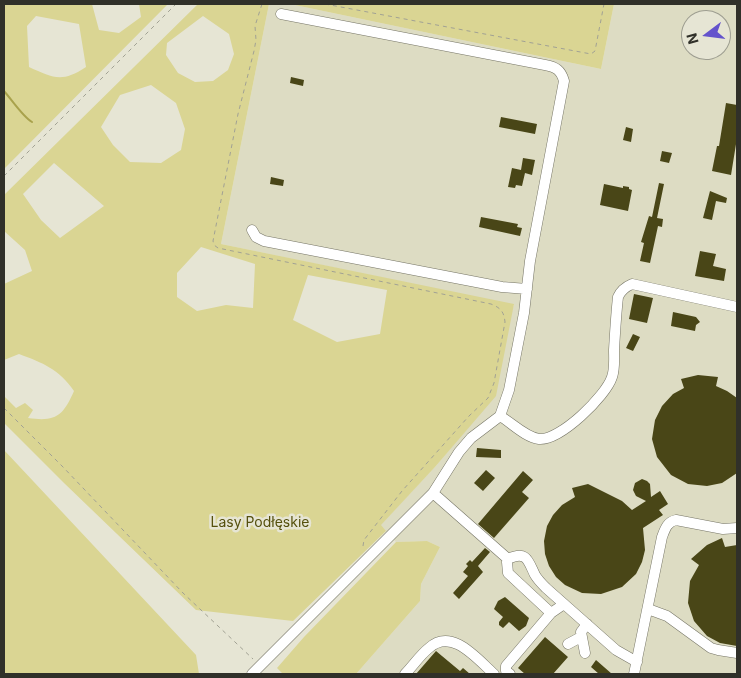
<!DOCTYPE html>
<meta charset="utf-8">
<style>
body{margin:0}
#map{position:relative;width:741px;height:678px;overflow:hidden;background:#e6e5d4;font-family:Inter,sans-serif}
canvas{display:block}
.frame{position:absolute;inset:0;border:5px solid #303029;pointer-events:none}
.north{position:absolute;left:681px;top:10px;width:50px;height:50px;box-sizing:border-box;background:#e6e5d4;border:1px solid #9d9d90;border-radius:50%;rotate:255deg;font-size:14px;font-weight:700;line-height:20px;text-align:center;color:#303029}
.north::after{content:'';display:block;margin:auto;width:18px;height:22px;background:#6453cc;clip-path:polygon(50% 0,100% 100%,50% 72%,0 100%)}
</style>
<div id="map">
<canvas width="741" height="678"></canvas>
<div class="frame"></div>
<div class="north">N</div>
</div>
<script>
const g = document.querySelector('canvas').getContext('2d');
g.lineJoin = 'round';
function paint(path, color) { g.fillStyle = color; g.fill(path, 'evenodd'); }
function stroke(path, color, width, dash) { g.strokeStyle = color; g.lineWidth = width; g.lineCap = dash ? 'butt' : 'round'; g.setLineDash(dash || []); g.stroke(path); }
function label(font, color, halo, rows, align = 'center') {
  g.font = font + ' Inter,sans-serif'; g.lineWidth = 5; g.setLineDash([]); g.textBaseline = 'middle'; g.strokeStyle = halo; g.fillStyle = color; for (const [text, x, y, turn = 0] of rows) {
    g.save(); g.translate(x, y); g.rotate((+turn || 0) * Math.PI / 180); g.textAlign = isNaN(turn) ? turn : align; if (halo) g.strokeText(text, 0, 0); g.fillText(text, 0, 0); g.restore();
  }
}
const built = new Path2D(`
 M269,4H290L601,69L614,4H737V674H356L420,601L421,584L440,547L427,541L396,542L380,525L435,467L480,413L514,305L221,244ZM691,20H721V50H691Z`);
const green = new Path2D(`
 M4,4H92L99,30L119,33L141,17L139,4H168L4,169ZM36,16L79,24L86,67C62,83 53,78 29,67L27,26Z
 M198,4H269L221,244L514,304L496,396L435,467L381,525L386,531L293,621L196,610L64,483L4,423V396L16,408L25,403L33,410L28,418C56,422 63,416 74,391C59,369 43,363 19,354L4,360V284L32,271L25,250L4,231V195ZM203,16L229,34L234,54L228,70L213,81L195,82L178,73L166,55L167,43ZM151,85L176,103L185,129L181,150L161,163L130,162L113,145L101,127L120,95ZM54,163L104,206L60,238L41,220L23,194ZM201,247L255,264L253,308L226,305L197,311L177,297V273ZM308,275L387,290L380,334L337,342L293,320Z
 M290,4H614L601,69Z
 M4,450L196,655L199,674H4Z
 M427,541L440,547L421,584L420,601L356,674H283L277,668L304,637L396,542Z`);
const stream = new Path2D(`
 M4,91C12,100 23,117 32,122`);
const building = new Path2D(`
 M291,77L304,80L303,86L290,83Z
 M726,103L737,105V138L731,175L712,171L717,146H719Z
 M501,117L537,124L535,134L499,127Z
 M626,127L633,129L631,142L623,140Z
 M662,151L672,153L669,163L660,161Z
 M523,158L535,160L532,175L525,173L522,186L516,185L515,188L508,187L512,168L521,170Z
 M271,177L284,180L283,186L270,184Z
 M659,183L664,184L657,218L663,219L662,227L658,226L650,263L640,261L644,243L641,242L649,216L652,217Z
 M604,184L623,188V186L629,187V189L632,190L628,211L600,205Z
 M710,191L727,198L726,203L716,201L712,220L703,218Z
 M481,217L518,224L517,227L522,228L520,236L479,227Z
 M700,251L716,254L713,266L726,269L724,281L695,276Z
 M634,294L653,298L647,323L629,319Z
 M673,312L696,317L700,322L696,325L695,331L671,326Z
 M633,334L640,337L633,351L626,348Z
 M698,375L718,377L716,386L727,391L737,398V473L722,483L707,486L688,484L671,475L657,457L652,439L655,420L662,406L673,394L684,388L681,379Z
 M477,448L501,450V458L476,457Z
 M486,470L495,478L483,491L474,483Z
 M523,471L533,480L522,492L529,498L494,538L478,524Z
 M642,479L647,481L650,484L651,497L660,491L668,504L659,510L663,515L643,528L645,550L642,562L636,574L622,587L601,594L582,593L565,585L556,577L549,566L545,554L544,541L547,526L553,515L562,505L575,497L572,488L588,484L622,501L632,510L646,501L636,496L633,490L635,483Z
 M722,538L725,547L737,545V646L720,643L707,636L694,621L688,603L690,581L699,565L691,559L707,545Z
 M485,548L490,552L478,566L483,572L459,599L453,593L468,576L463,572L468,566L466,564L470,560L472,562Z
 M505,597L529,618L526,626L519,631L509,622L503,628L499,625V622L503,617L494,609L498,601Z
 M545,637L568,657L553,674H525L518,668Z
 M436,651L460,671L463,668L470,674H416Z
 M596,660L612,674H599L591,667Z`);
const path = new Path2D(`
 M262,4L255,26L256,40L254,51L238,114L213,241L214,245L218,248L491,304C501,308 504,312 505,322L494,383L488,398L469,416L402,491L364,540L363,546L364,549
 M325,4L591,54L595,51L604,4
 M4,176L176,4
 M4,408L63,467L183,593L253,659`);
const minor = new Path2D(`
 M281,14L545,65C556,67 561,70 564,81L530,261L524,313L509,390L500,416C512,423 525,437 539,439C560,441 606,396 612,377C615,369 614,359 614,350C615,333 616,315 618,297C621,290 625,287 632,284L737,307
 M252,230L256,237L264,241L502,287L527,289
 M433,493L508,559
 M564,604L551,613L508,573L507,562L508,559C527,550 528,561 535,575C538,580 542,584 546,588L616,650L637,662
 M648,609L667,616L711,648L718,650L737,653
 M568,644L581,637
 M585,653L581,632L587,624
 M252,674L433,493L459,452L471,438L500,416
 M405,674C413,666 420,655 429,648C452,627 477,659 494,674
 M510,674L506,671V666L551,613
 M634,674L662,537C665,529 667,522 676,520L723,529L737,528`);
const parkNames = [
 ["Lasy Podłęskie",260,523]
];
paint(built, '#dddcc3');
paint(green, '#dad593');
stroke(stream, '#a9a24c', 2);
paint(building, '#494617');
stroke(minor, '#767566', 11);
stroke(path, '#a1a193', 1, [4, 4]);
stroke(minor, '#fff', 10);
label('14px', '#55500d', '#e6e5d4', parkNames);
</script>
